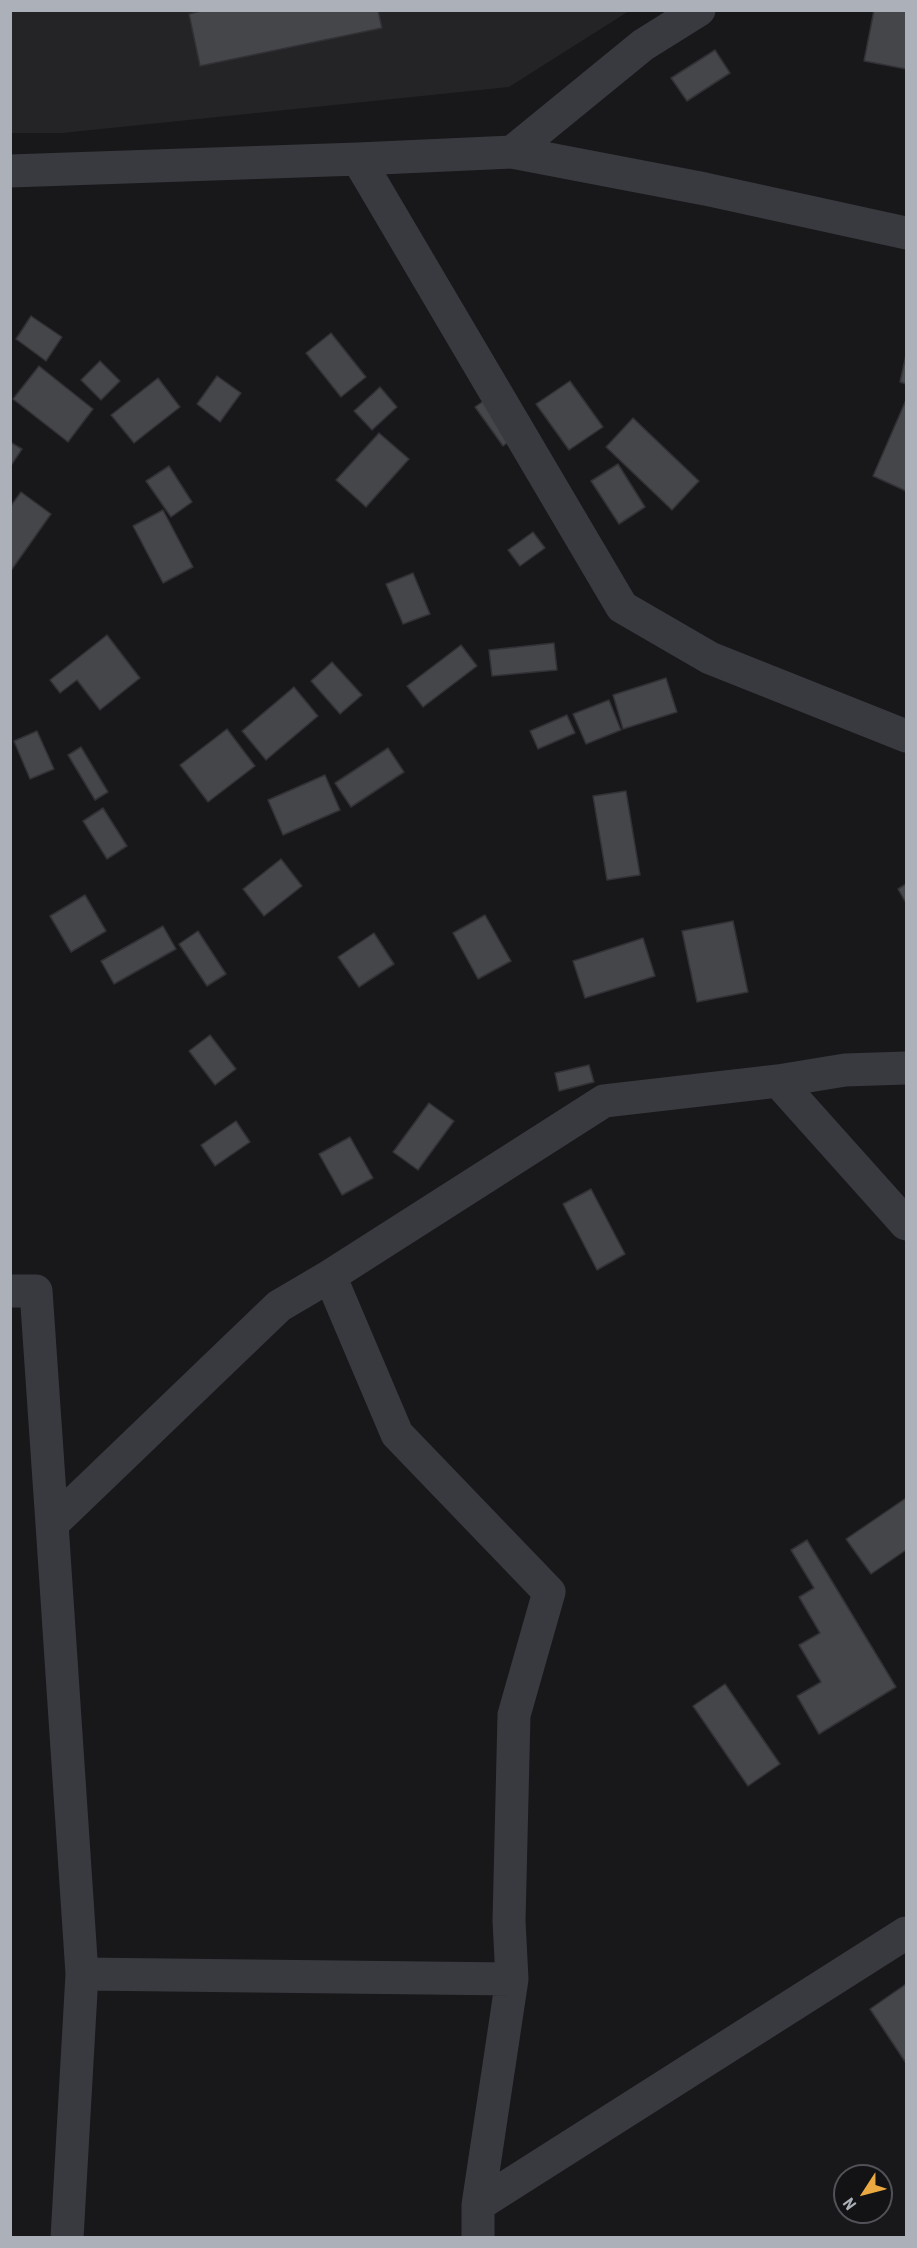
<!DOCTYPE html>
<style>
body{margin:0}
#map{position:relative;width:917px;height:2248px;overflow:hidden;background:#18181a;font-family:"Roboto Condensed",sans-serif}
canvas{display:block}
.frame{position:absolute;inset:0;border:12px solid #abb0b9;pointer-events:none}
.north{position:absolute;left:833px;top:2164px;width:60px;height:60px;box-sizing:border-box;background:#131315;border:2px solid #505257;border-radius:50%;rotate:234deg;font-size:16px;font-weight:700;line-height:24px;text-align:center;color:#abb0b9}
.north::after{content:'';display:block;margin:auto;width:21px;height:27px;background:#eaa941;clip-path:polygon(50% 0,100% 100%,50% 72%,0 100%)}
</style>
<div id="map">
<canvas width="917" height="2248"></canvas>
<div class="frame"></div>
<div class="north">N</div>
</div>
<script>
const g = document.querySelector('canvas').getContext('2d');
g.lineJoin = 'round';
function paint(path, color) { g.fillStyle = color; g.fill(path, 'evenodd'); }
function stroke(path, color, width, dash) { g.strokeStyle = color; g.lineWidth = width; g.lineCap = dash ? 'butt' : 'round'; g.setLineDash(dash || []); g.stroke(path); }
const built = new Path2D(`
 M10,11H629L509,87L62,133H11Z`);
const building = new Path2D(`
 M204,10H378L382,28L200,66L189,14Z
 M874,10H906V69L864,61Z
 M715,50L730,73L687,101L671,78Z
 M31,316L62,337L46,361L16,339Z
 M331,333L366,377L341,397L306,353Z
 M906,355V384L900,382Z
 M100,361L120,381L101,400L81,380Z
 M39,366L93,409L68,442L13,399Z
 M217,376L241,393L220,422L197,404Z
 M158,378L180,407L134,443L111,415Z
 M570,381L603,427L569,450L536,404Z
 M380,387L397,407L372,430L354,411Z
 M499,390L527,428L503,446L475,407Z
 M906,400V491L873,476Z
 M633,418L699,481L672,510L606,447Z
 M379,433L409,459L366,507L336,480Z
 M10,442L22,449L10,467Z
 M618,464L645,507L619,524L591,481Z
 M169,466L192,502L171,517L146,481Z
 M21,492L51,514L10,572V507Z
 M163,510L193,567L163,583L133,526Z
 M533,532L545,548L520,566L508,550Z
 M413,573L430,614L403,624L386,584Z
 M107,635L140,678L100,710L77,680L60,693L50,680Z
 M554,643L557,670L492,676L489,650Z
 M461,645L477,666L423,707L407,686Z
 M332,662L362,695L340,714L311,681Z
 M666,678L677,712L623,729L613,695Z
 M294,687L318,716L266,760L242,731Z
 M609,700L621,730L586,744L573,714Z
 M567,715L575,733L538,749L530,731Z
 M227,729L255,766L208,802L180,765Z
 M37,731L54,769L30,779L14,741Z
 M81,747L108,792L95,800L68,755Z
 M388,748L404,772L351,807L335,783Z
 M325,775L340,810L283,835L268,800Z
 M626,791L640,875L607,880L593,796Z
 M103,808L127,846L107,859L83,821Z
 M281,859L302,886L264,916L243,889Z
 M906,884V903L898,889Z
 M85,895L106,931L71,952L50,916Z
 M485,915L511,961L478,979L453,933Z
 M733,921L748,992L697,1002L682,931Z
 M163,926L176,949L114,984L101,961Z
 M198,931L226,974L207,986L179,944Z
 M374,933L394,964L359,987L338,957Z
 M643,938L655,976L585,998L573,961Z
 M210,1035L236,1069L215,1085L189,1051Z
 M589,1065L594,1082L559,1091L555,1073Z
 M429,1103L454,1121L418,1170L393,1152Z
 M236,1121L250,1142L215,1166L201,1145Z
 M350,1137L373,1178L342,1195L319,1154Z
 M591,1189L625,1254L597,1270L563,1204Z
 M906,1498V1550L871,1574L846,1539Z
 M807,1540L896,1687L819,1734L797,1696L821,1682L799,1645L820,1633L799,1597L814,1588L791,1550Z
 M725,1684L780,1764L748,1786L693,1706Z
 M906,1984V2063L870,2009Z`);
const minor = new Path2D(`
 M512,152L643,45L699,10
 M358,159L622,607L710,658L906,736
 M10,171L358,159L512,152L705,189L906,233
 M778,1081L906,1224
 M330,1276L397,1434L549,1592L514,1715L509,1921L512,1979L478,2205V2238
 M10,1291H36L52,1524
 M82,1974L512,1979
 M478,2205L906,1933
 M67,2238L82,1974L52,1524L279,1306L330,1276L604,1101L778,1081L845,1070L906,1068`);
paint(built, '#242427');
paint(building, '#45464a');
stroke(building, '#323236', 1.5);
stroke(minor, '#393a3f', 33);
</script>
